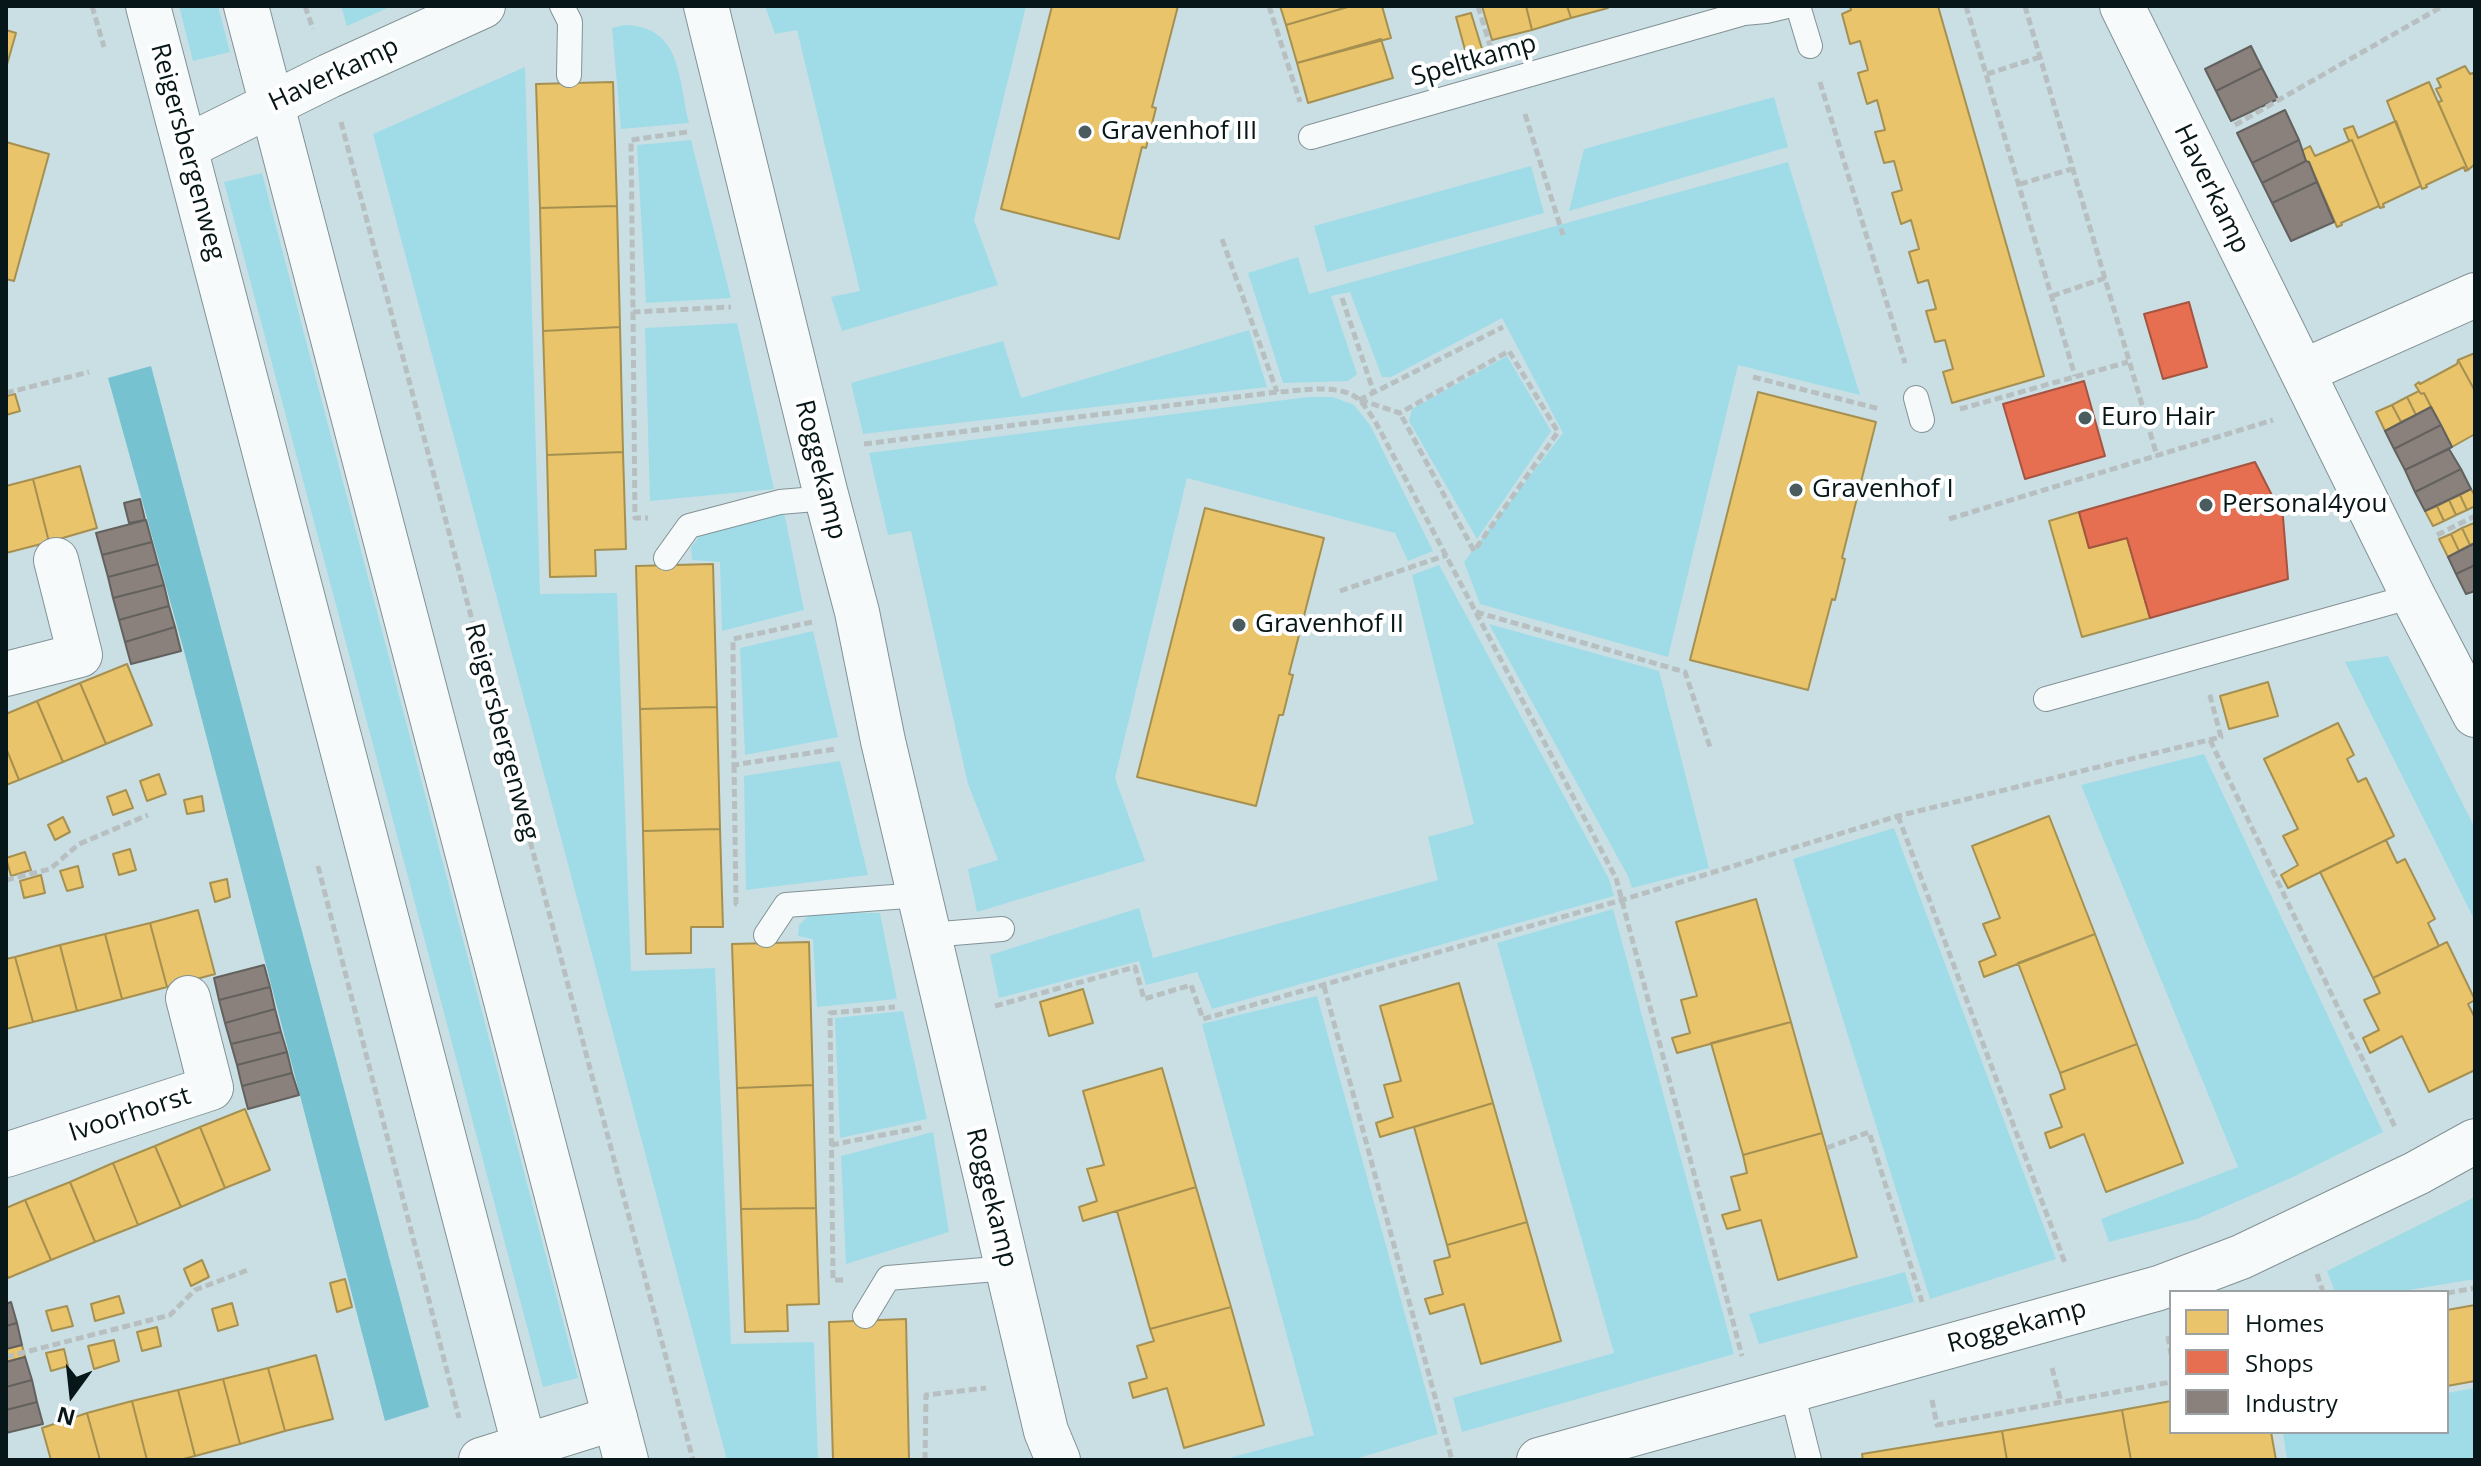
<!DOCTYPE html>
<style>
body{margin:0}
#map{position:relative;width:2481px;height:1466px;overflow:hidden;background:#cadfe4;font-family:"Open Sans",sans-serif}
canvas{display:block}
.frame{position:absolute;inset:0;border:8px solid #071618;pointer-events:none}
.legend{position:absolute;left:2169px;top:1290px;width:280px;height:144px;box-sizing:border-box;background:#fff;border:2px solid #9ca2a3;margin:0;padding:10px 14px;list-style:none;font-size:24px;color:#071618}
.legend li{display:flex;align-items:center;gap:16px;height:40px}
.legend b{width:40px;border:2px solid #9ca2a3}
.north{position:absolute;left:32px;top:1354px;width:80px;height:80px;-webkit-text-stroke:6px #fff;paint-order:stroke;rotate:195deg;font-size:22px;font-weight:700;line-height:32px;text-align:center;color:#071618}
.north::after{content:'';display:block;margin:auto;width:28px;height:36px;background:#071618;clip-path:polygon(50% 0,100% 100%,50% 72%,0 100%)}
</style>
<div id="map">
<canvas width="2481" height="1466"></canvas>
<div class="frame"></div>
<ul class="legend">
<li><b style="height:22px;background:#e9c46a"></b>Homes</li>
<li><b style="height:22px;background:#e76f51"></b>Shops</li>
<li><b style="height:22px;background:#8a817c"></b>Industry</li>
</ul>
<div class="north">N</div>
</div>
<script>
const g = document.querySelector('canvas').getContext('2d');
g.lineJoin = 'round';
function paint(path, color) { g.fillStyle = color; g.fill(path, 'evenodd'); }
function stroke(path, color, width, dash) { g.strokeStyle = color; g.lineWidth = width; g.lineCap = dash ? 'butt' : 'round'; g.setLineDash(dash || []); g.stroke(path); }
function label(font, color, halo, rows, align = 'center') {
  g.font = font + ' "Open Sans",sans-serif'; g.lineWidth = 8; g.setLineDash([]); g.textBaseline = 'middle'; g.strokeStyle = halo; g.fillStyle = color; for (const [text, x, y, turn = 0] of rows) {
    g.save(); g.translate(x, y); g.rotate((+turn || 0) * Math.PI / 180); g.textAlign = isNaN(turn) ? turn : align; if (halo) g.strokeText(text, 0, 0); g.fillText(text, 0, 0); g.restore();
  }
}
const green = new Path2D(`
 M179,6H218L230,52L193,61Z
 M341,6H392L347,26Z
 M765,6H1026L974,220L998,285L842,331L831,297L860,291L797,30L775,34Z
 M624,25C682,26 678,78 689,123L621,129L612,28Z
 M525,67L540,594L617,593L631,971L715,968L731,1344L814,1342L818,1460H727L373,134Z
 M1774,97L1788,147L1569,211L1584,149Z
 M691,140L731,298L646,303L637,145Z
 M1788,162L1860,395L1738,365L1668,657L1480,604L1464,562L1563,433L1502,318L1391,377H1382L1350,292L1331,296L1357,374L1348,381L1283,383L1248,273L1298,257L1309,294Z
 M1531,166L1544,213L1327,272L1314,226Z
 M262,173L578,1378L543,1387L224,182Z
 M737,323L774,489L650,501L645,328Z
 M1249,330L1267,387L863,434L851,383L1003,341L1021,398Z
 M1507,356L1551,431L1477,539L1409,421L1412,409Z
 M1308,397H1333L1354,405L1370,425L1433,551L1408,561L1395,533L1187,478L1115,778L1145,861L977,912L968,869L998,860L968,784L911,531L888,535L869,453Z
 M783,507L804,610L722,631L720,562L692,560L691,547L702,533Z
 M1439,565L1609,879L1614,896L1212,1009L1197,972L1146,985L1139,961L999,998L990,955L1139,908L1153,958L1438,880L1428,837L1474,824L1412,575Z
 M1489,624L1659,671L1709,868L1632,888L1628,876Z
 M813,631L838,737L745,755L740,648Z
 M2388,656L2475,828V921L2345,662Z
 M2204,754L2383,1132L2293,1177L2197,1219L2109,1242L2101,1219L2238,1167L2081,785Z
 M840,761L868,875L746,890L744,776Z
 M1894,828L2056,1259L1930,1299L1793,859Z
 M1613,909L1734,1354L1462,1432L1453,1398L1614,1353L1497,943Z
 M812,912L880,913L897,999L817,1007L813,939L798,936L799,925Z
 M1317,996L1438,1434L1352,1460H1222L1314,1435L1202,1024Z
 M903,1011L927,1119L840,1138L835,1018Z
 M933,1132L949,1232L846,1264L841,1156Z
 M2475,1197V1279L2397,1292H2335L2327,1271Z
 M1905,1272L1914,1302L1759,1344L1749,1314Z
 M2475,1388V1460H2287L2283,1432H2447V1393Z`);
const forest = new Path2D(`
 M151,366L429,1407L385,1421L184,651L108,378Z`);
const homes = new Path2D(`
 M1052,6H1178L1152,107L1156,108L1146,148L1142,147L1119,239L1001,209Z
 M1280,6H1351L1286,25Z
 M1351,6H1382L1391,38L1297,63L1286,25Z
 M1482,6H1526L1532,30L1492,40Z
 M1526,6H1567L1571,18L1532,30Z
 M1567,6H1608V8L1571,18Z
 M1850,6H1938L2044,376L1952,403L1943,372L1953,369L1945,340L1935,342L1926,311L1936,309L1928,280L1918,283L1909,252L1919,249L1911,220L1901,224L1892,193L1902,190L1894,161L1884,163L1875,132L1885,130L1877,100L1867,104L1858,73L1868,70L1860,41L1850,44L1842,14L1851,10Z
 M1471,13L1483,52L1467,57L1456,17Z
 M6,30L16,33L6,68Z
 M1381,39L1393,78L1308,103L1297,63Z
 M2465,66L2470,74L2473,73L2475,77V164L2468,170L2438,102L2442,101L2436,89L2441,87L2437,79Z
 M613,82L617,206L540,208L536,84Z
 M2429,82L2468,170L2465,171L2464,167L2426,185L2427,187L2422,189L2387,101Z
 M2396,121L2421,186L2383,204L2384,207L2380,208L2352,140L2349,141L2344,129L2353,126L2358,138Z
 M2352,140L2380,208L2379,206L2341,223L2342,225L2337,227L2309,162L2307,163L2301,151L2310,146L2315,156Z
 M6,142L49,154L14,281L6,279Z
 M617,206L620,327L543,331L540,208Z
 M620,327L623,452L547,455L543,331Z
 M2475,353V391L2458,360Z
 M2458,360L2475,391V434L2452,447L2424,393L2421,394L2415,385L2419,382L2420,384L2457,364Z
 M2419,391L2421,394L2424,393L2431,407L2416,415L2407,397Z
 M1758,392L1876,422L1842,558L1845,559L1835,600L1832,599L1808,690L1690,660Z
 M15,394L20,411L6,415V396Z
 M2407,397L2416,415L2401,422L2392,405Z
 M2392,405L2401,422L2385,431L2376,412Z
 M623,452L626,549L595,550L596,576L550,577L547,455Z
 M80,466L97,528L49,542L33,479Z
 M33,479L49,542L6,553V486Z
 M2471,489L2475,496V506L2467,510L2460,495Z
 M2460,495L2467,510L2456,515L2449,500Z
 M2449,500L2456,515L2444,521L2437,506Z
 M2437,506L2444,521L2433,526L2425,511Z
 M1205,508L1324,538L1289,674L1293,675L1283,715H1279L1256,806L1137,777Z
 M2079,512L2089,548L2127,538L2150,618L2082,637L2049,521Z
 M2474,523L2475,543L2470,545L2462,528Z
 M2462,528L2470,545L2459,551L2451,534Z
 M2451,534L2459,551L2448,557L2439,539Z
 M713,564L717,707L640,709L636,566Z
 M127,664L152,725L106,744L80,683Z
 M2268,682L2278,716L2229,729L2220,696Z
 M80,683L106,744L63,762L37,701Z
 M37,701L63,762L19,780L6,748V714Z
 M717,707L720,829L643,831L640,709Z
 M2338,723L2354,755L2347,759L2358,782L2366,778L2394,836L2288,888L2281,875L2298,865L2283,836L2298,829L2264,759Z
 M6,748L19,780L6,785Z
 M159,774L166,794L147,801L140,781Z
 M126,790L133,808L113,815L107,797Z
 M202,796L204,811L187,814L184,800Z
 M2049,816L2095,934L1984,977L1979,962L1996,955L1983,924L2000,918L1972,846Z
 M63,817L70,832L55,840L48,825Z
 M720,829L723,927H691V953L646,954L643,831Z
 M2386,840L2397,863L2405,859L2435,919L2428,923L2439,946L2373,978L2320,872Z
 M130,849L136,870L119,875L113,854Z
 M25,852L31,870L11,876L6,858Z
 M78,866L83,887L67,891L60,871Z
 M41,875L45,893L24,898L20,881Z
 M227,879L230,897L215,902L210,883Z
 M1756,899L1791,1022L1677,1053L1672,1038L1690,1033L1681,1000L1697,996L1676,922Z
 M198,910L215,974L167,987L150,923Z
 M150,923L167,987L122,999L105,934Z
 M105,934L122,999L77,1011L60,945Z
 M2095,934L2137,1044L2060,1073L2018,963Z
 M809,942L813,1085L737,1088L732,944Z
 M2447,942L2475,1000L2468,1004L2475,1018V1070L2429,1092L2402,1036L2370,1053L2363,1038L2379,1030L2364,1000L2380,993L2373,978Z
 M60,945L77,1011L33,1022L15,957Z
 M15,957L33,1022L6,1029V959Z
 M1459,983L1493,1103L1380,1137L1376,1123L1393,1117L1384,1085L1401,1081L1380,1006Z
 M1083,989L1093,1023L1049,1036L1040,1002Z
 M1791,1022L1822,1133L1743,1155L1711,1043Z
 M2137,1044L2183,1163L2106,1192L2084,1134L2050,1148L2045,1133L2062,1127L2050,1095L2065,1089L2060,1073Z
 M1162,1068L1196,1187L1083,1221L1079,1207L1097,1201L1087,1169L1104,1165L1083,1091Z
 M813,1085L816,1208L741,1209L737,1088Z
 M1493,1103L1527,1222L1447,1245L1414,1127Z
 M245,1109L270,1170L225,1188L200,1127Z
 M200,1127L225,1188L181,1207L155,1146Z
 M1822,1133L1857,1257L1778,1280L1761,1220L1727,1229L1722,1215L1740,1210L1731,1177L1747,1173L1743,1155Z
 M155,1146L181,1207L138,1225L113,1163Z
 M113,1163L138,1225L95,1242L70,1182Z
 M70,1182L95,1242L51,1260L25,1200Z
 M1196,1187L1231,1307L1150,1329L1117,1211Z
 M25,1200L51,1260L8,1278L6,1273V1208Z
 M816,1208L819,1304L787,1305L788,1331L745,1332L741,1209Z
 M1527,1222L1561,1341L1481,1364L1464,1304L1430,1314L1425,1299L1443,1294L1434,1261L1450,1257L1447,1245Z
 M202,1260L209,1277L191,1286L184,1269Z
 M345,1279L352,1307L337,1312L330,1283Z
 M119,1296L124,1313L95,1321L91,1304Z
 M232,1303L238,1325L218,1331L212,1309Z
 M2475,1305V1381L2447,1386V1310Z
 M67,1306L73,1326L52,1331L46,1311Z
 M1231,1307L1264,1425L1184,1448L1167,1388L1133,1398L1129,1383L1147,1378L1137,1346L1154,1341L1150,1329Z
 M906,1319L909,1460H833L829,1322Z
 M157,1327L161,1346L142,1351L137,1332Z
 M114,1340L119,1361L94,1369L88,1346Z
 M22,1345L25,1357L6,1362V1349Z
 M64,1349L68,1366L51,1371L46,1353Z
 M316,1355L333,1419L285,1431L268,1368Z
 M268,1368L285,1431L240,1444L223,1379Z
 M223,1379L240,1444L195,1456L178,1390Z
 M178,1390L195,1456L179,1460H147L132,1401Z
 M132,1401L147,1460H100L87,1413Z
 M2171,1401V1432H2271L2276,1460H2131L2122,1410Z
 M2122,1410L2131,1460H2007L2002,1431Z
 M87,1413L100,1460H51L42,1428Z
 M2002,1431L2007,1460H1863L1862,1454Z`);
const shops = new Path2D(`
 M2189,302L2207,367L2163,379L2144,314Z
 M2084,381L2105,456L2025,479L2003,404Z
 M2255,462L2283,517L2288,579L2150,618L2127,538L2089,548L2079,512Z`);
const industry = new Path2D(`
 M2251,46L2262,68L2216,91L2205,69Z
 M2262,68L2278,99L2231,121L2216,91Z
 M2285,110L2299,140L2252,163L2237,133Z
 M2299,140L2306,161L2262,183L2252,163Z
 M2306,161L2309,162L2317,182L2272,203L2262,183Z
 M2317,182L2334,222L2291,241L2272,203Z
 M2431,407L2441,425L2394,449L2385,431Z
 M2441,425L2452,447L2405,470L2394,449Z
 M2449,449L2461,469L2415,492L2405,470Z
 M2461,469L2471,489L2425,511L2415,492Z
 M140,499L145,520L129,523L124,503Z
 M146,520L152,542L102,555L96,533Z
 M152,542L158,564L108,577L102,555Z
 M2475,543V565L2456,574L2448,557Z
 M158,564L164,585L113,598L108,577Z
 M2475,565V591L2466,594L2456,574Z
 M164,585L169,606L119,620L113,598Z
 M169,606L175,627L125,642L119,620Z
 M175,627L181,651L131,664L125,642Z
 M264,965L270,987L219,1000L214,978Z
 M270,987L275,1009L225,1023L219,1000Z
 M275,1009L281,1032L231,1044L225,1023Z
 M281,1032L287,1052L237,1065L231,1044Z
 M287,1052L292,1073L242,1086L237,1065Z
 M292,1073L299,1095L248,1109L242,1086Z
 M11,1302L17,1323L6,1326V1304Z
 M17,1323L22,1345L6,1349V1326Z
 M25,1357L32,1380L6,1387V1362Z
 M32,1380L37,1402L6,1410V1387Z
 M37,1402L43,1424L6,1433V1410Z`);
const path = new Path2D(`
 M92,6L104,47
 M305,6L313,29
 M1269,6L1300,102
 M1478,6L1490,46
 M1966,6L2075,376
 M2025,6L2157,456
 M1987,74L2040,57
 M1820,82L1905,363
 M1525,114L1563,235
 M341,122L693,1460
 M2235,125L2443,6
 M687,132L631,140L633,312L731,307
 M2020,184L2072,169
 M1222,239L1277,392
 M2052,296L2105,278
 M1342,298L1374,393
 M633,312L635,518H648
 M1753,377L1880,409
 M6,393L89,372
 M1359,400L1503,327
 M1360,400L1400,413L1509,351L1558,432L1474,551L1400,413
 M1960,409L2128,362
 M864,444L1277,392C1299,391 1334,384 1354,396C1363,401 1369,413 1375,421L1616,878L1742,1356
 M1949,519L2273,420
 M2437,535L2475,516
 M1340,591L1447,555
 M1476,612L1685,672L1711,750
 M812,622L733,639L734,765L835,749
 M2210,740L2396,1129
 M734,765L736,904H740
 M1898,816L2065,1263
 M318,866L459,1418
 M6,880L50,869L79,844L148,815
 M1324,986L1452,1460
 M995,1006L1135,967L1144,999L1191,985L1203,1019L1622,900L1898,816L2221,737L2209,692
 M831,1145L923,1127
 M1827,1148L1869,1132L1922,1302
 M2317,1274L2323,1292
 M843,1280H833L830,1013L895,1007
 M2447,1293L2475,1288
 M2168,1336L2171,1354
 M6,1357L170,1315L195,1290L248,1270
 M2052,1368L2061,1402
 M1932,1400L1937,1425L2171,1382
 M925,1460L926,1395L986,1388`);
const service = new Path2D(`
 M562,6L570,22L569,75
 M1798,6L1810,46
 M1311,137L1744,13L1766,11L1787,6
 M1916,398L1922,420
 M666,558L689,526L780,502L827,498
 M2046,699L2413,596
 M766,935L786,905L920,895
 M929,935L1002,929
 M865,1316L888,1278L1008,1268
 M1791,1388L1809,1460`);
const minor = new Path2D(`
 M706,6L824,487L857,612L883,741L1046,1431L1058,1460
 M2122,6L2413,596L2475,715
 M186,147L329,76L483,6
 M2304,371L2475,295
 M6,674L80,655L56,560
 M6,1155L211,1088L188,998
 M481,1460L615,1418
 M1539,1460L2159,1288L2241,1257L2417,1173L2475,1141`);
const tertiary = new Path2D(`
 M148,6L528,1460
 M246,6L626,1460`);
const markers = [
 [1085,132,8,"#4b5c5f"],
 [2085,418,8,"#4b5c5f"],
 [1796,490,8,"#4b5c5f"],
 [2206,505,8,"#4b5c5f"],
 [1239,625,8,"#4b5c5f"]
];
const streetNames = [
 ["Speltkamp",1474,61,-16],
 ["Haverkamp",334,75,-25],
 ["Reigersbergenweg",187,152,75],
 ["Haverkamp",2211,189,64],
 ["Roggekamp",820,470,76],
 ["Reigersbergenweg",501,732,75],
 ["Ivoorhorst",130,1115,-18],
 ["Roggekamp",991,1198,76],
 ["Roggekamp",2017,1327,-15]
];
const poiNames = [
 ["Gravenhof III",1101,132],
 ["Euro Hair",2101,418],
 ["Gravenhof I",1812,490],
 ["Personal4you",2222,505],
 ["Gravenhof II",1255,625]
];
paint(green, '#a0dce8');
paint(forest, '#76c2d0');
paint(homes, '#e9c46a');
stroke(homes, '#a59051', 2);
paint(shops, '#e76f51');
stroke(shops, '#a45440', 2);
paint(industry, '#8a817c');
stroke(industry, '#63615e', 2);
stroke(service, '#829295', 26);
stroke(minor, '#829295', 46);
stroke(tertiary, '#829295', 46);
stroke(path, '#b8bfc0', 5, [8, 4]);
stroke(service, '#f7fafb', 24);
stroke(minor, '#f7fafb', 44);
stroke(tertiary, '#f7fafb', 44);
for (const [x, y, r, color] of markers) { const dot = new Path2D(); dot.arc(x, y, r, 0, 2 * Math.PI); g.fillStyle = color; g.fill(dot); stroke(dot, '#fff', 3); }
label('26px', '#071618', '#fff', streetNames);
label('26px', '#071618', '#fff', poiNames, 'left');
</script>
